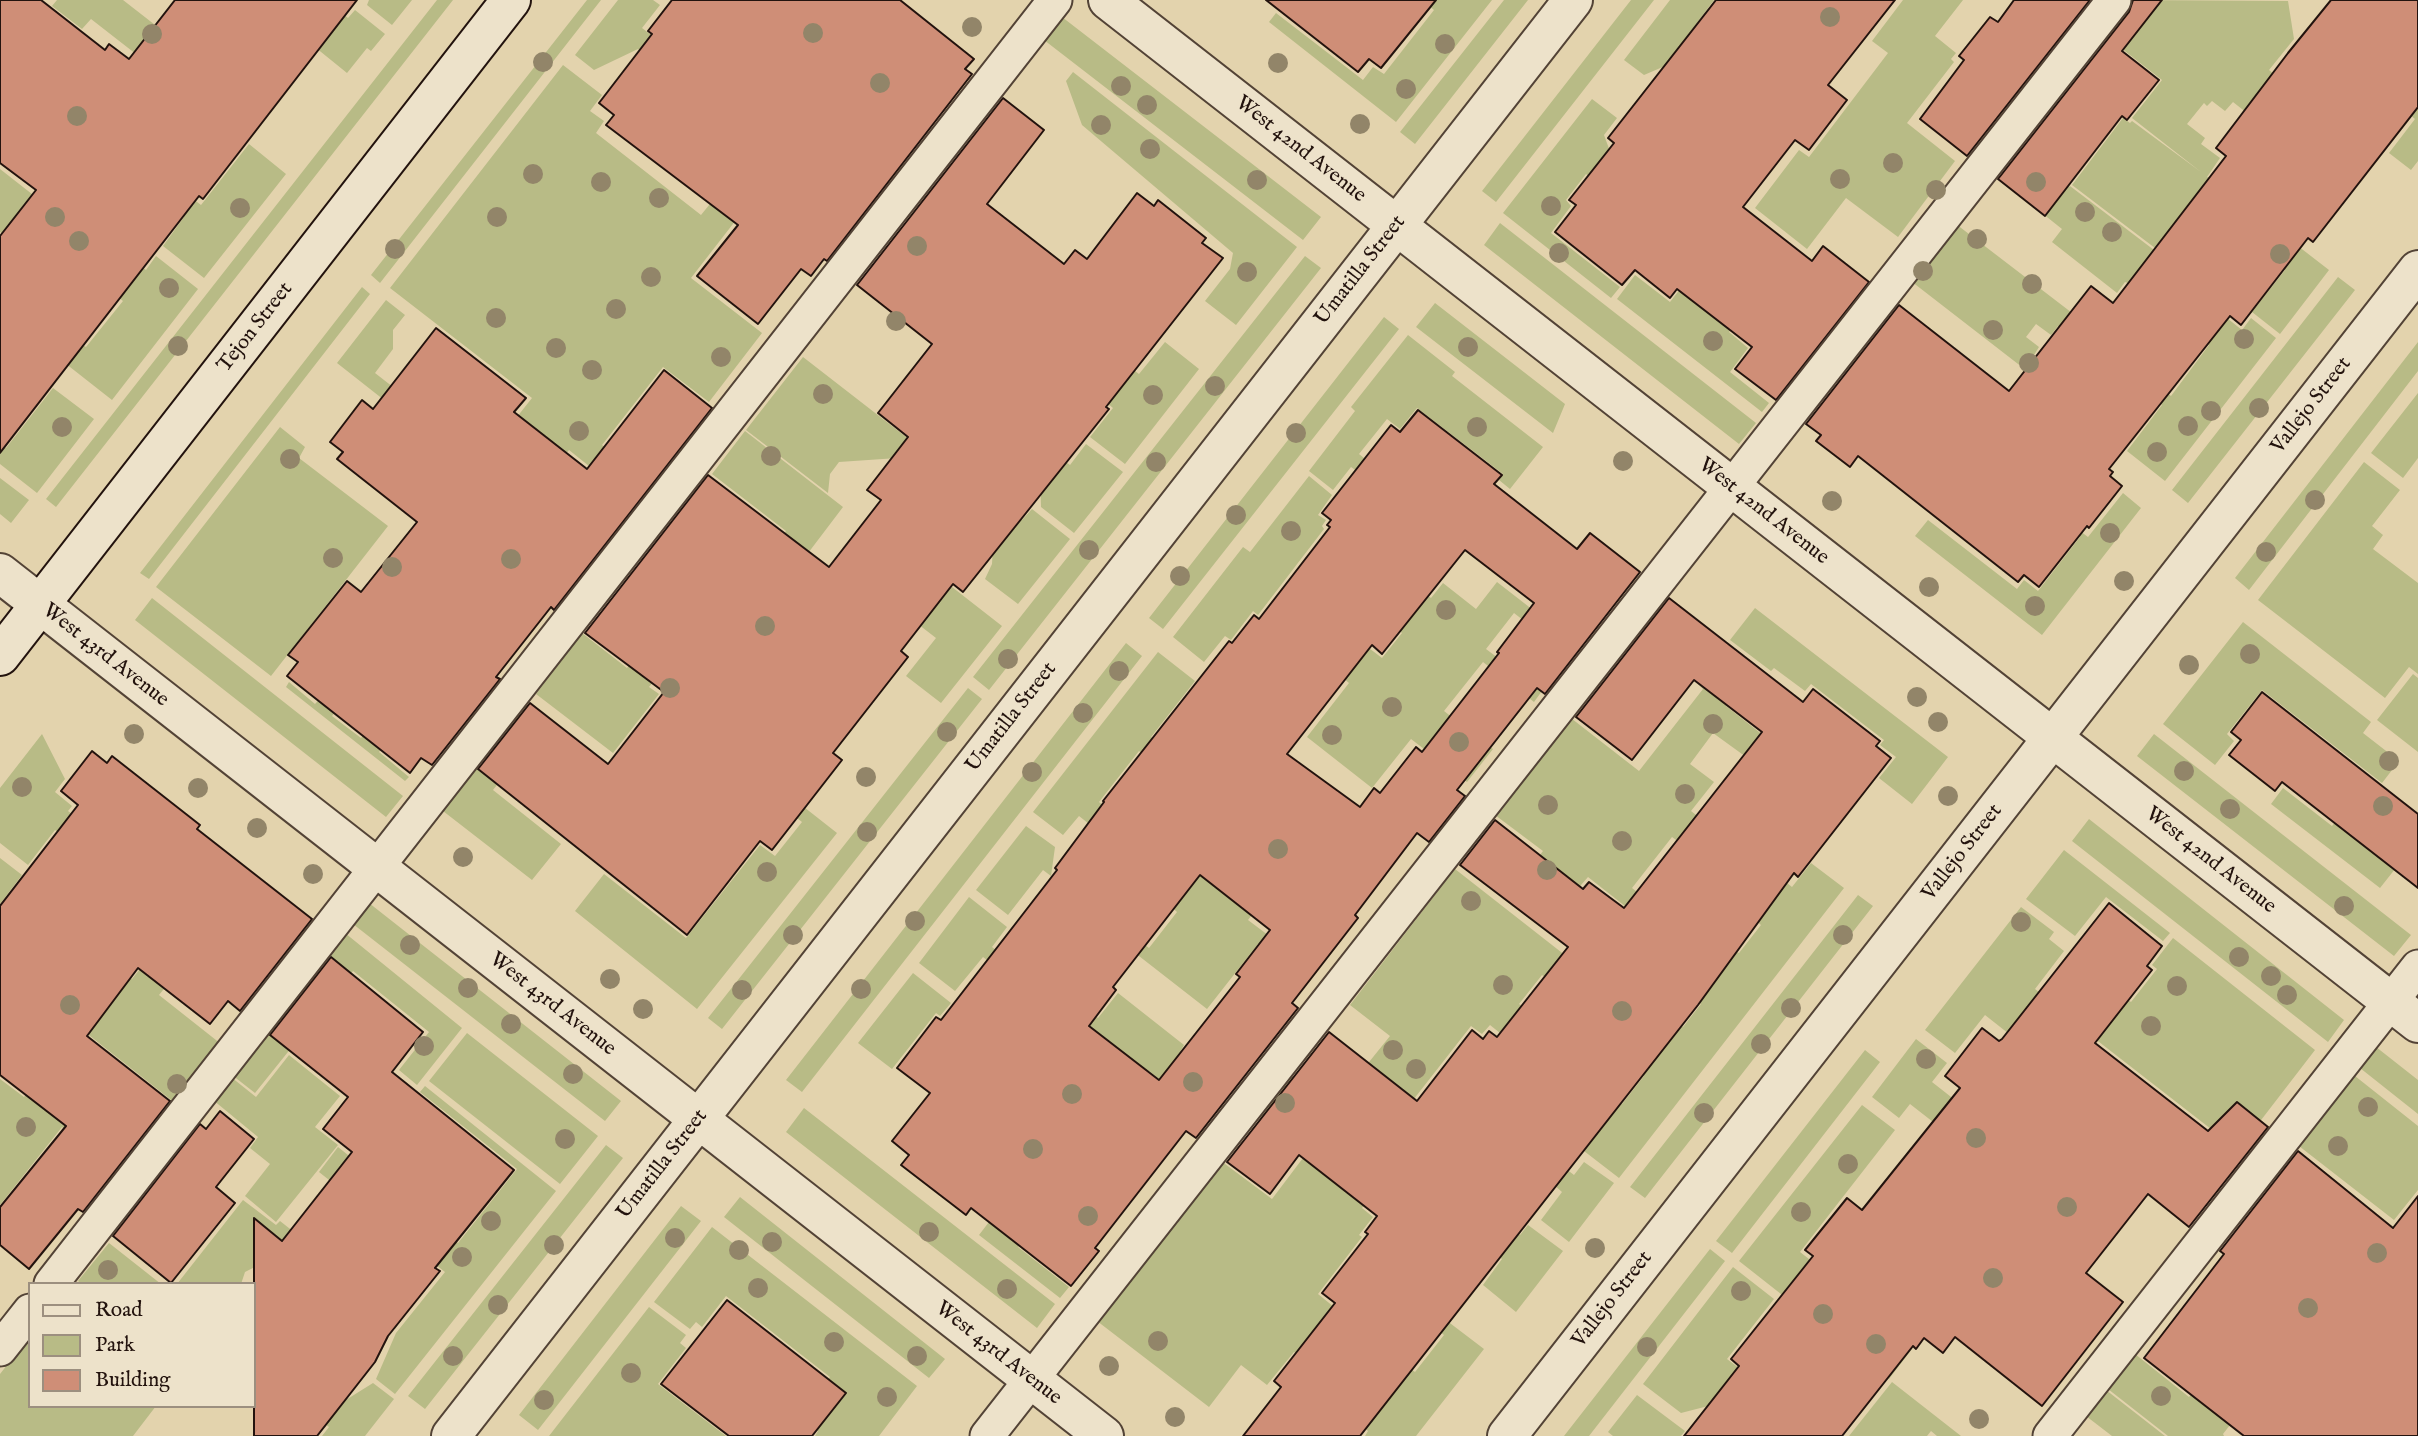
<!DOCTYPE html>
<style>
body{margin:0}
#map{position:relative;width:2418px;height:1436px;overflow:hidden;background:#e3d3ad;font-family:"IM FELL English",serif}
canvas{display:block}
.legend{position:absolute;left:28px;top:1282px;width:228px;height:126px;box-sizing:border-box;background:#ede2ca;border:2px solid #9c8f7f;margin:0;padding:9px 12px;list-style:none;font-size:21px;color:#23130e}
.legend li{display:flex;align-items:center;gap:14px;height:35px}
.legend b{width:35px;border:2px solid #9c8f7f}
</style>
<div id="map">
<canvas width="2418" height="1436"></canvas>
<ul class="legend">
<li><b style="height:9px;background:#ede2ca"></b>Road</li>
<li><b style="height:19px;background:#b8bb86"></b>Park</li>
<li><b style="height:19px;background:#cf8e77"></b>Building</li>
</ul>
</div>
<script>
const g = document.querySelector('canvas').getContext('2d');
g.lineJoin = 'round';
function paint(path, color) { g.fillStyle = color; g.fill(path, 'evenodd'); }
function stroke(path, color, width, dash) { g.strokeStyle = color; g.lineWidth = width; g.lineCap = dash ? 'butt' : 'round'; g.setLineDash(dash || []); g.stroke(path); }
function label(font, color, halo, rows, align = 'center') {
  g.font = font + ' "IM FELL English",serif'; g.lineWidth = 5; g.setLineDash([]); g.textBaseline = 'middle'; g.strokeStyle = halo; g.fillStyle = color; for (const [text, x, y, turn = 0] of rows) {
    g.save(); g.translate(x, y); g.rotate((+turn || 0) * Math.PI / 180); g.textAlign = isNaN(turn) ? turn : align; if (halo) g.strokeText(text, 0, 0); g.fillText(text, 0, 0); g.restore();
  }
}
const green = new Path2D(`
 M57,0H123L236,88L209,111L91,19L82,29L52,6Z
 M369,0H412L392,25L367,5Z
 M437,0H453L56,507L46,499Z
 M587,0H601L380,283L371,275Z
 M618,0H653L660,5L642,28L666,46L654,61L638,49L594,70L575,55Z
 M1422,0H1492L1396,122L1269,22L1276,13L1363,80L1373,67L1384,74L1434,10Z
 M1504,0H1528L1415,144L1400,132Z
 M1631,0H1654L1496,202L1482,191Z
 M1670,0H1714L1676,51L1776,129L1672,63L1644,75L1624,60Z
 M1903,0H1963L1935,36L1956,53L1951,59L1954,62L1907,123L1955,161L1898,237L1846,198L1807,249L1755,208L1799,150L1809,157L1888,53L1872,41Z
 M2129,0L2288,1L2294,39L2269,70L2280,79L2304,158L2233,102L2225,111L2212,101L2207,106L2204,103L2187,124L2205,138L2201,144L2220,158L2207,177L2210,178L2329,270L2280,334L2252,312L2285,270L2217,218L2189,204L2155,248L2072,185L2123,118L2130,123L2132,121L2201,172L2132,118L2162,80L2103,34Z
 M333,6L348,18L355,10L385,34L371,51L367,48L347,73L305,39Z
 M1062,17L1321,217L1303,240L1044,40Z
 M2318,42L2418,103V161L2411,170L2389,153L2415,119Z
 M10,58L201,205L249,144L286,174L204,278L163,246L184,217L34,101L0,59Z
 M563,65L602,95L590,111L604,121L596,133L701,215L731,178L736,220L691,278L762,333L709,402L663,367L602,445L649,482L619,490L569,450L535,494L486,456L532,398L390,288Z
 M1073,72L1297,247L1236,325L1205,301L1230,269L1233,253L1082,125L1066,81Z
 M1592,99L1617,118L1604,135L1611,154L1594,180L1586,174L1566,200L1571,206L1551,233L1620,287L1611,298L1503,213Z
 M2035,162L2069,187L2070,186L2154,250L2128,283L2125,282L2117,293L2052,242L2062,229L2013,190Z
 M0,169L46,205L16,244L0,232Z
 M1952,221L2110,342L2098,358L2058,326L2051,335L2036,324L2026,337L2039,347L2034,355L2050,367L2040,381L1907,278Z
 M1500,223L1756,423L1739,444L1484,245Z
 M156,256L198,289L112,400L0,312V293L86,347L123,301L109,290L131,258L146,270Z
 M1305,256L1321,268L989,690L973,677Z
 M1706,256L1767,284L1729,332L1748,348L1730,372L1769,403L1762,412L1617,299L1635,275L1670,302Z
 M2174,276L2242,330L2251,318L2276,338L2165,481L2127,451L2162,405L2102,358L2109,348L2171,396L2209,345L2130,284Z
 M2338,277L2355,290L2188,503L2172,490Z
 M362,287L370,294L149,579L140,573Z
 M386,300L405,315L393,330V349L375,373L502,472L492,485L337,363Z
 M1435,303L1565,404L1553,433L1416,327Z
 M1384,317L1399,329L1163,629L1149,618Z
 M1408,335L1455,372L1452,376L1543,447L1510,489L1499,480L1503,474L1417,408L1400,429L1387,419L1359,454L1370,463L1361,474L1351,467L1333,490L1309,471L1355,411L1351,407Z
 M1165,342L1199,369L1125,464L1090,437L1113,408L1101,398L1127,365L1139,374Z
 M2418,342V371L2249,590L2235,578Z
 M803,357L919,447L912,457L839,462L830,474L828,493L746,430Z
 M53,388L94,419L37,493L0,464V444L6,448Z
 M2418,393V458L2403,478L2371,453Z
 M280,427L305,447L299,458L388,526L271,676L156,587Z
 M745,431L843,507L796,569L772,550L786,531L712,474Z
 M1086,444L1123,472L1074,533L1041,507L1040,471L1059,457L1070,465Z
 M2364,462L2400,490L2372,526L2383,535L2373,549L2418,583V674L2409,667L2385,698L2258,600Z
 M1309,476L1332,495L1318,515L1326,520L1322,526L1324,529L1258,615L1253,611L1231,640L1225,636L1204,662L1173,637L1243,547L1250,552Z
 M0,478L29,500L11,523L0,514Z
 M2123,493L2141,508L2042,635L1915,536L1928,520L2017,589L2024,580L2038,591L2080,537L2073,531L2076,528L2088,537Z
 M1032,509L1070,539L1018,604L985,579L992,564L994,526L1009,510L1022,520Z
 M1497,582L1578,645L1569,656L1514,613L1486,649L1542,691L1534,702L1483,662L1444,711L1493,749L1467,782L1411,739L1372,788L1307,737L1349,683L1337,673L1361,642L1382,658L1402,633L1382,616L1423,592L1431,598L1443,583L1476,609Z
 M942,584L949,589L952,587L1002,626L941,703L906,676L936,638L914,621Z
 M152,598L403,796L386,817L135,620Z
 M1755,608L1948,757L1912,804L1879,778L1896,757L1880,745L1884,740L1811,684L1805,691L1774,668L1771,671L1730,640Z
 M2243,622L2371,722L2363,733L2399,761L2382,783L2262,690L2227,734L2234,741L2215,765L2163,724Z
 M582,633L627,668L631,663L654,681L649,687L659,694L613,753L536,694Z
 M1126,643L1142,656L802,1092L786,1080Z
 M1158,652L1195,681L1151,737L1164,748L1153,762L1139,751L1099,802L1112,813L1098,831L1079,816L1063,835L1033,812Z
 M1709,669L1737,691L1726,706L1773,743L1753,762L1713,733L1690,764L1714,782L1691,811L1705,822L1686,847L1672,837L1632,888L1712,950L1700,965L1588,877L1575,892L1566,885L1537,924L1506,900L1543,851L1491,812L1567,715L1639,771L1703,689L1698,684Z
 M2413,674L2418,678V752L2377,720Z
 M289,682L315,704L327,691L342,703L332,716L361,738L374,723L390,737L379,752L409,777L405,781L286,687Z
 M968,688L982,699L722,1029L708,1018Z
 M525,704L547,720L493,790L561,844L532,880L443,811Z
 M42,734L65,779L55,792L72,806L68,811L151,877L137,895L55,830L28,865L0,843V788Z
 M2154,734L2411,935L2394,956L2137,756Z
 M2370,778L2418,840L2380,888L2271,804L2283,788L2332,826Z
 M795,800L837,833L697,1009L575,911L604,874L686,938L760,845L775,856L802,822L787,810Z
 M2089,819L2344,1020L2328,1042L2072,841Z
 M1026,826L1055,847L1051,876L1043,870L1008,915L976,890Z
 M2064,850L2170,933L2163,941L2106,897L2075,936L2026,899Z
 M0,858L22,875L0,904Z
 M1294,861L1248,920L1317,972L1308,983L1258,944L1207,1009L1130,949L1137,939L1149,948L1177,912L1168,904L1196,867Z
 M1811,863L1844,888L1619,1178L1584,1151L1602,1127L1610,1095L1622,1104L1644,1076L1632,1066L1670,1017L1683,1027L1701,1004L1687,993L1729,947L1739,953L1761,925L1751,916L1781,878L1792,887Z
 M1455,869L1658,1028L1550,981L1542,975L1519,1004L1526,1009L1505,1037L1490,1025L1482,1034L1471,1026L1399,1118L1353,1082L1390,1036L1350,1005Z
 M1858,895L1873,906L1645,1198L1630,1187Z
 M969,897L1007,927L992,947L1049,992L1041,1002L983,957L955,991L919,963Z
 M369,903L621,1101L605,1121L353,924Z
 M2021,907L2054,932L2049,939L2064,951L2035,989L2093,1034L2075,1086L1985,1015L1955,1053L1925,1030Z
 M0,910L116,966L132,979L172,929L211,930L159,995L221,1044L175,1103L85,1032Z
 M345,933L462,1028L417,1085L399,1070L429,1032L353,971L255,1093L232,1075Z
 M2173,938L2315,1050L2238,1150L2094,1038L2125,998L2131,1002L2157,969L2152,965Z
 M913,973L951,1003L940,1016L936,1013L892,1069L858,1043Z
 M1118,993L1184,1045L1180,1052L1228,1089L1206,1116L1149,1071L1018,1247L1069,1287L1060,1298L979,1235L1002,1205L1078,1003L1098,1018Z
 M467,1033L598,1136L560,1184L429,1081Z
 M1916,1039L1947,1063L1932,1082L1997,1133L1978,1157L1910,1104L1899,1118L1872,1097Z
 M2371,1043L2418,1080V1114L2355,1064Z
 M1865,1050L1880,1062L1732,1253L1716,1241Z
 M289,1055L340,1096L315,1127L338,1145L276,1222L245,1196L270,1164L250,1148L258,1137L213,1100L231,1077L256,1097Z
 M50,1066L113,1168L62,1127L0,1205V1079L24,1097Z
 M1292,1076L1410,1167L1389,1173L1362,1208L1373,1217L1359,1235L1362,1237L1318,1294L1334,1307L1362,1404L1294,1352L1267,1385L1241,1365L1209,1407L1097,1321L1221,1161L1272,1199L1306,1154L1259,1117Z
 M2355,1076L2418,1126V1190L2394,1220L2299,1146Z
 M425,1086L556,1191L395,1394L376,1379L396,1333L445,1272L319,1172L338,1147L458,1243L517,1169L420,1092Z
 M1862,1105L1895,1130L1800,1252L1818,1266L1814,1272L1912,1349L1889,1379L1739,1261Z
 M804,1108L1055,1304L1037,1328L786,1132Z
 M606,1145L623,1158L425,1409L408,1396Z
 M1557,1162L1574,1175L1584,1162L1614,1183L1569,1242L1541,1220L1562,1192L1546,1178Z
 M740,1197L945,1359L929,1378L724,1217Z
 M243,1200L276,1225L280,1221L403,1318L395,1329L292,1248L245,1272L241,1284H177Z
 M681,1206L701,1221L538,1430L519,1415Z
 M1528,1225L1563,1251L1516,1312L1483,1285L1502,1259L1490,1249L1509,1226L1520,1235Z
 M712,1227L917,1386L879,1436H815L818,1431L800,1417L830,1377L726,1296L702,1327L696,1322L690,1329L654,1302Z
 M109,1243L161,1284H82L78,1281Z
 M1710,1249L1725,1261L1589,1436H1564Z
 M1733,1267L1774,1299L1727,1359L1815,1426L1712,1405L1681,1413L1643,1384Z
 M649,1307L686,1335L680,1343L686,1348L658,1384L726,1436H549Z
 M1438,1314L1484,1349L1416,1436H1365L1368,1431L1358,1423L1400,1361L1415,1372L1444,1335L1430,1324Z
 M30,1336V1406H156L133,1436H0V1374Z
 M2135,1354L2189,1397L2198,1386L2237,1416L2223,1434L2224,1436H2168L2108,1389Z
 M1892,1382L1961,1436H1937L1931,1431L1927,1436H1849Z
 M373,1383L394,1399L365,1436H322L329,1427L322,1422L333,1408Z
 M2106,1390L2165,1436H2112L2086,1416Z
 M1637,1395L1685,1431L1681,1436H1613L1608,1432Z`);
const building = new Path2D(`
 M0,0H41L105,50L109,44L129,59L175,0H357L203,199L199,196L0,453V236L36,190L0,163Z
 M672,0H900L974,59L965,69L972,74L827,261L824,259L811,276L801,269L758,324L697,276L738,225L606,125L614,115L599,103L652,34L648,31Z
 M1266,0H1436L1381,68L1369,59L1358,72Z
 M1716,0H1895L1828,85L1847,100L1809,150L1795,140L1743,207L1812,261L1823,246L1869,282L1776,400L1735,369L1752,347L1677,289L1670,298L1635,270L1622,285L1555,232L1576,205L1569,200L1614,143L1608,138Z
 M2014,0H2090L1967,156L1920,119L1964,60L1959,56L1990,17L1998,22Z
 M2133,0H2162L2122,51L2159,80L2127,120L2122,116L2045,216L1998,179L2129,12Z
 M2331,0H2418V107L2313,242L2308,238L2241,325L2230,316L2109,469L2113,472L2110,476L2122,486L2089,528L2087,526L2039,587L2024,575L2018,582L1858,456L1850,467L1816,441L1821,435L1806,424L1899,305L2009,391L2091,286L2113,303L2226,156L2216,148L2288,53Z
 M1003,98L1044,130L987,204L1064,264L1075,250L1087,259L1137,193L1154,206L1158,200L1206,238L1202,243L1223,258L1106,407L1109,409L963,592L953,584L901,651L908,657L833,753L842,760L772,850L760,841L687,935L478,769L530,703L608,764L664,692L585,633L708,475L829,567L881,500L867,490L908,437L878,413L932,344L857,285Z
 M436,328L526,398L514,412L587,469L664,370L712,408L554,610L551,607L496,677L500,679L432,765L421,758L410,773L287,676L298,662L288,655L347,581L361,592L417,522L337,459L343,452L330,442L362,400L373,409Z
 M1418,410L1502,475L1494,484L1577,549L1590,533L1640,572L1545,694L1537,688L1457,790L1465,796L1429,842L1417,833L1355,915L1358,918L1292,1003L1298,1008L1196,1138L1186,1131L1095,1248L1099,1251L1071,1286L971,1208L966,1215L901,1165L909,1155L892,1141L930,1093L897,1068L936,1017L941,1020L1057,870L1055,868L1104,802L1103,801L1229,641L1232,643L1254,615L1259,619L1330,527L1327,525L1331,520L1322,513L1391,425L1400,432ZM1465,550L1534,603L1497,652L1499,653L1422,752L1416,747L1380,793L1374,788L1360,807L1287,754L1372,645L1382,654ZM1200,875L1270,930L1236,974L1240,977L1159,1080L1089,1026L1116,990L1113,987Z
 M1669,598L1803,702L1813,689L1880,741L1876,746L1891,758L1798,877L1794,873L1698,1005L1360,1436H1243L1281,1387L1274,1381L1335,1303L1322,1293L1368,1234L1365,1232L1377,1216L1299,1155L1270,1194L1227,1162L1329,1032L1417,1101L1472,1030L1483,1039L1489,1031L1497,1037L1568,947L1460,865L1495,820L1583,889L1589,882L1624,908L1762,732L1694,680L1632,760L1576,717Z
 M2262,692L2418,814V888L2282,782L2275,791L2229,755L2241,740L2231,732Z
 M92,751L107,763L112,756L200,825L197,829L312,919L240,1011L228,1001L210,1024L138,968L87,1036L170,1101L83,1212L78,1209L29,1269L0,1245V1207L66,1126L0,1075V906L78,805L61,791Z
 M2109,903L2162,946L2147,966L2152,970L2095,1043L2208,1131L2237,1102L2268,1127L2189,1227L2148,1194L2086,1273L2123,1302L2042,1406L1955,1337L1943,1353L1924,1338L1916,1349L1913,1346L1842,1436H1684L1739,1366L1731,1359L1813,1256L1805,1250L1847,1198L1862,1210L1960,1088L1945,1076L1982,1028L1999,1041L2002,1039Z
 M331,957L423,1032L392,1072L514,1170L435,1268L440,1271L388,1336L375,1362L317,1436H254V1218L282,1241L352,1152L323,1129L348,1097L270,1035Z
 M220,1111L254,1139L216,1187L235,1203L171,1283L113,1236L200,1124L206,1129Z
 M2298,1151L2393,1228L2418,1196V1436H2244L2144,1358L2224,1254L2220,1251Z
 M727,1300L846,1393L812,1436H729L661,1384Z`);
const lane = new Path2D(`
 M51,1284L1055,0
 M0,1349L30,1311
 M987,1436L2114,0
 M2050,1436L2418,967`);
const street = new Path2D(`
 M1108,0L2418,1023
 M0,573L1104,1436
 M451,1436L1573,0
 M1507,1436L2418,270`);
const secondary = new Path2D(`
 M0,656L511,0`);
const trees = [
 [1830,17],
 [972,27],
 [813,33],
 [152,34],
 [1445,44],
 [543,62],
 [1278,63],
 [880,83],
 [1121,86],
 [1406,89],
 [1147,105],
 [77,116],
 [1360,124],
 [1101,125],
 [1150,149],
 [1893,163],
 [533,174],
 [1840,179],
 [1257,180],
 [601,182],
 [2036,182],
 [1936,190],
 [659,198],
 [1551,206],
 [240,208],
 [2085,212],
 [55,217],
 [497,217],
 [2112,232],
 [1977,239],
 [79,241],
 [917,246],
 [395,249],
 [1559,253],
 [2280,254],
 [1923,271],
 [1247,272],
 [651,277],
 [2032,284],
 [169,288],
 [616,309],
 [496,318],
 [896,321],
 [1993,330],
 [2244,339],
 [1713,341],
 [178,346],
 [1468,347],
 [556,348],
 [721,357],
 [2029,363],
 [592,370],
 [1215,386],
 [823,394],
 [1153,395],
 [2259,408],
 [2211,411],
 [2188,426],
 [62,427],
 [1477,427],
 [579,431],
 [1296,433],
 [2157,452],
 [771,456],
 [290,459],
 [1623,461],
 [1156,462],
 [2315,500],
 [1832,501],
 [1236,515],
 [1291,531],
 [2110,533],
 [1089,550],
 [2266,552],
 [333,558],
 [511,559],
 [392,567],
 [1180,576],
 [2124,581],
 [1929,587],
 [2035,606],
 [1446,610],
 [765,626],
 [2250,654],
 [1008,659],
 [2189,665],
 [1119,671],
 [670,688],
 [1917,697],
 [1392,707],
 [1083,713],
 [1938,722],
 [1713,724],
 [947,732],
 [134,734],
 [1332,735],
 [1459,742],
 [2389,761],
 [2184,771],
 [1032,772],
 [866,777],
 [22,787],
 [198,788],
 [1685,794],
 [1948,796],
 [1548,805],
 [2383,806],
 [2230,809],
 [257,828],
 [867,832],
 [1622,841],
 [1278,849],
 [463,857],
 [1547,870],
 [767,872],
 [313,874],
 [1471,901],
 [2344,906],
 [915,921],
 [2021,922],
 [793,935],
 [1843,935],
 [410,945],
 [2239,957],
 [2271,976],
 [610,979],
 [1503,985],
 [2177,986],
 [468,988],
 [861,989],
 [742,990],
 [2287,995],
 [70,1005],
 [1791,1008],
 [643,1009],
 [1622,1011],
 [511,1024],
 [2151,1026],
 [1761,1044],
 [424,1046],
 [1393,1050],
 [1926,1059],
 [1416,1069],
 [573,1074],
 [1193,1082],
 [177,1084],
 [1072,1094],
 [1285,1103],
 [2368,1107],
 [1704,1113],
 [26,1127],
 [1976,1138],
 [565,1139],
 [2338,1146],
 [1033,1149],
 [1848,1164],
 [2067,1207],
 [1801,1212],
 [1088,1216],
 [491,1221],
 [929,1232],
 [675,1238],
 [772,1242],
 [554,1245],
 [1595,1248],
 [739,1250],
 [2377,1253],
 [462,1257],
 [108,1270],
 [1993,1278],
 [758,1288],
 [1007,1289],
 [1741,1291],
 [498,1305],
 [2308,1308],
 [1823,1314],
 [1158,1341],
 [834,1342],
 [1876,1344],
 [1647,1347],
 [453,1356],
 [917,1356],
 [1109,1366],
 [631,1373],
 [2161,1396],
 [887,1397],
 [544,1400],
 [1175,1417],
 [1979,1419]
];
const streetNames = [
 ["West 42nd Avenue",1300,150,38],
 ["Umatilla Street",1361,271,-52],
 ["Tejon Street",256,328,-52],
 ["Vallejo Street",2312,406,-52],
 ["West 42nd Avenue",1763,512,38],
 ["West 43rd Avenue",105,656,38],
 ["Umatilla Street",1012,718,-52],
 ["Vallejo Street",1963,853,-52],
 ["West 42nd Avenue",2210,861,38],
 ["West 43rd Avenue",552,1005,38],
 ["Umatilla Street",663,1165,-52],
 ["Vallejo Street",1613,1300,-52],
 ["West 43rd Avenue",998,1354,38]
];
paint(green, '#b8bb86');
paint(building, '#cf8e77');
stroke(building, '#23130e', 2);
stroke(lane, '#534336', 37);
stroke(street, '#534336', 42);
stroke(secondary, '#23130e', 42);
stroke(lane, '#ede2ca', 33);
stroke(street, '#ede2ca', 38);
stroke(secondary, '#ede2ca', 38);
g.fillStyle = '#928569';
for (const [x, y] of trees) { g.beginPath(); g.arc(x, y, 10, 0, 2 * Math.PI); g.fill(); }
label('21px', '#23130e', '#ede2ca', streetNames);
</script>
